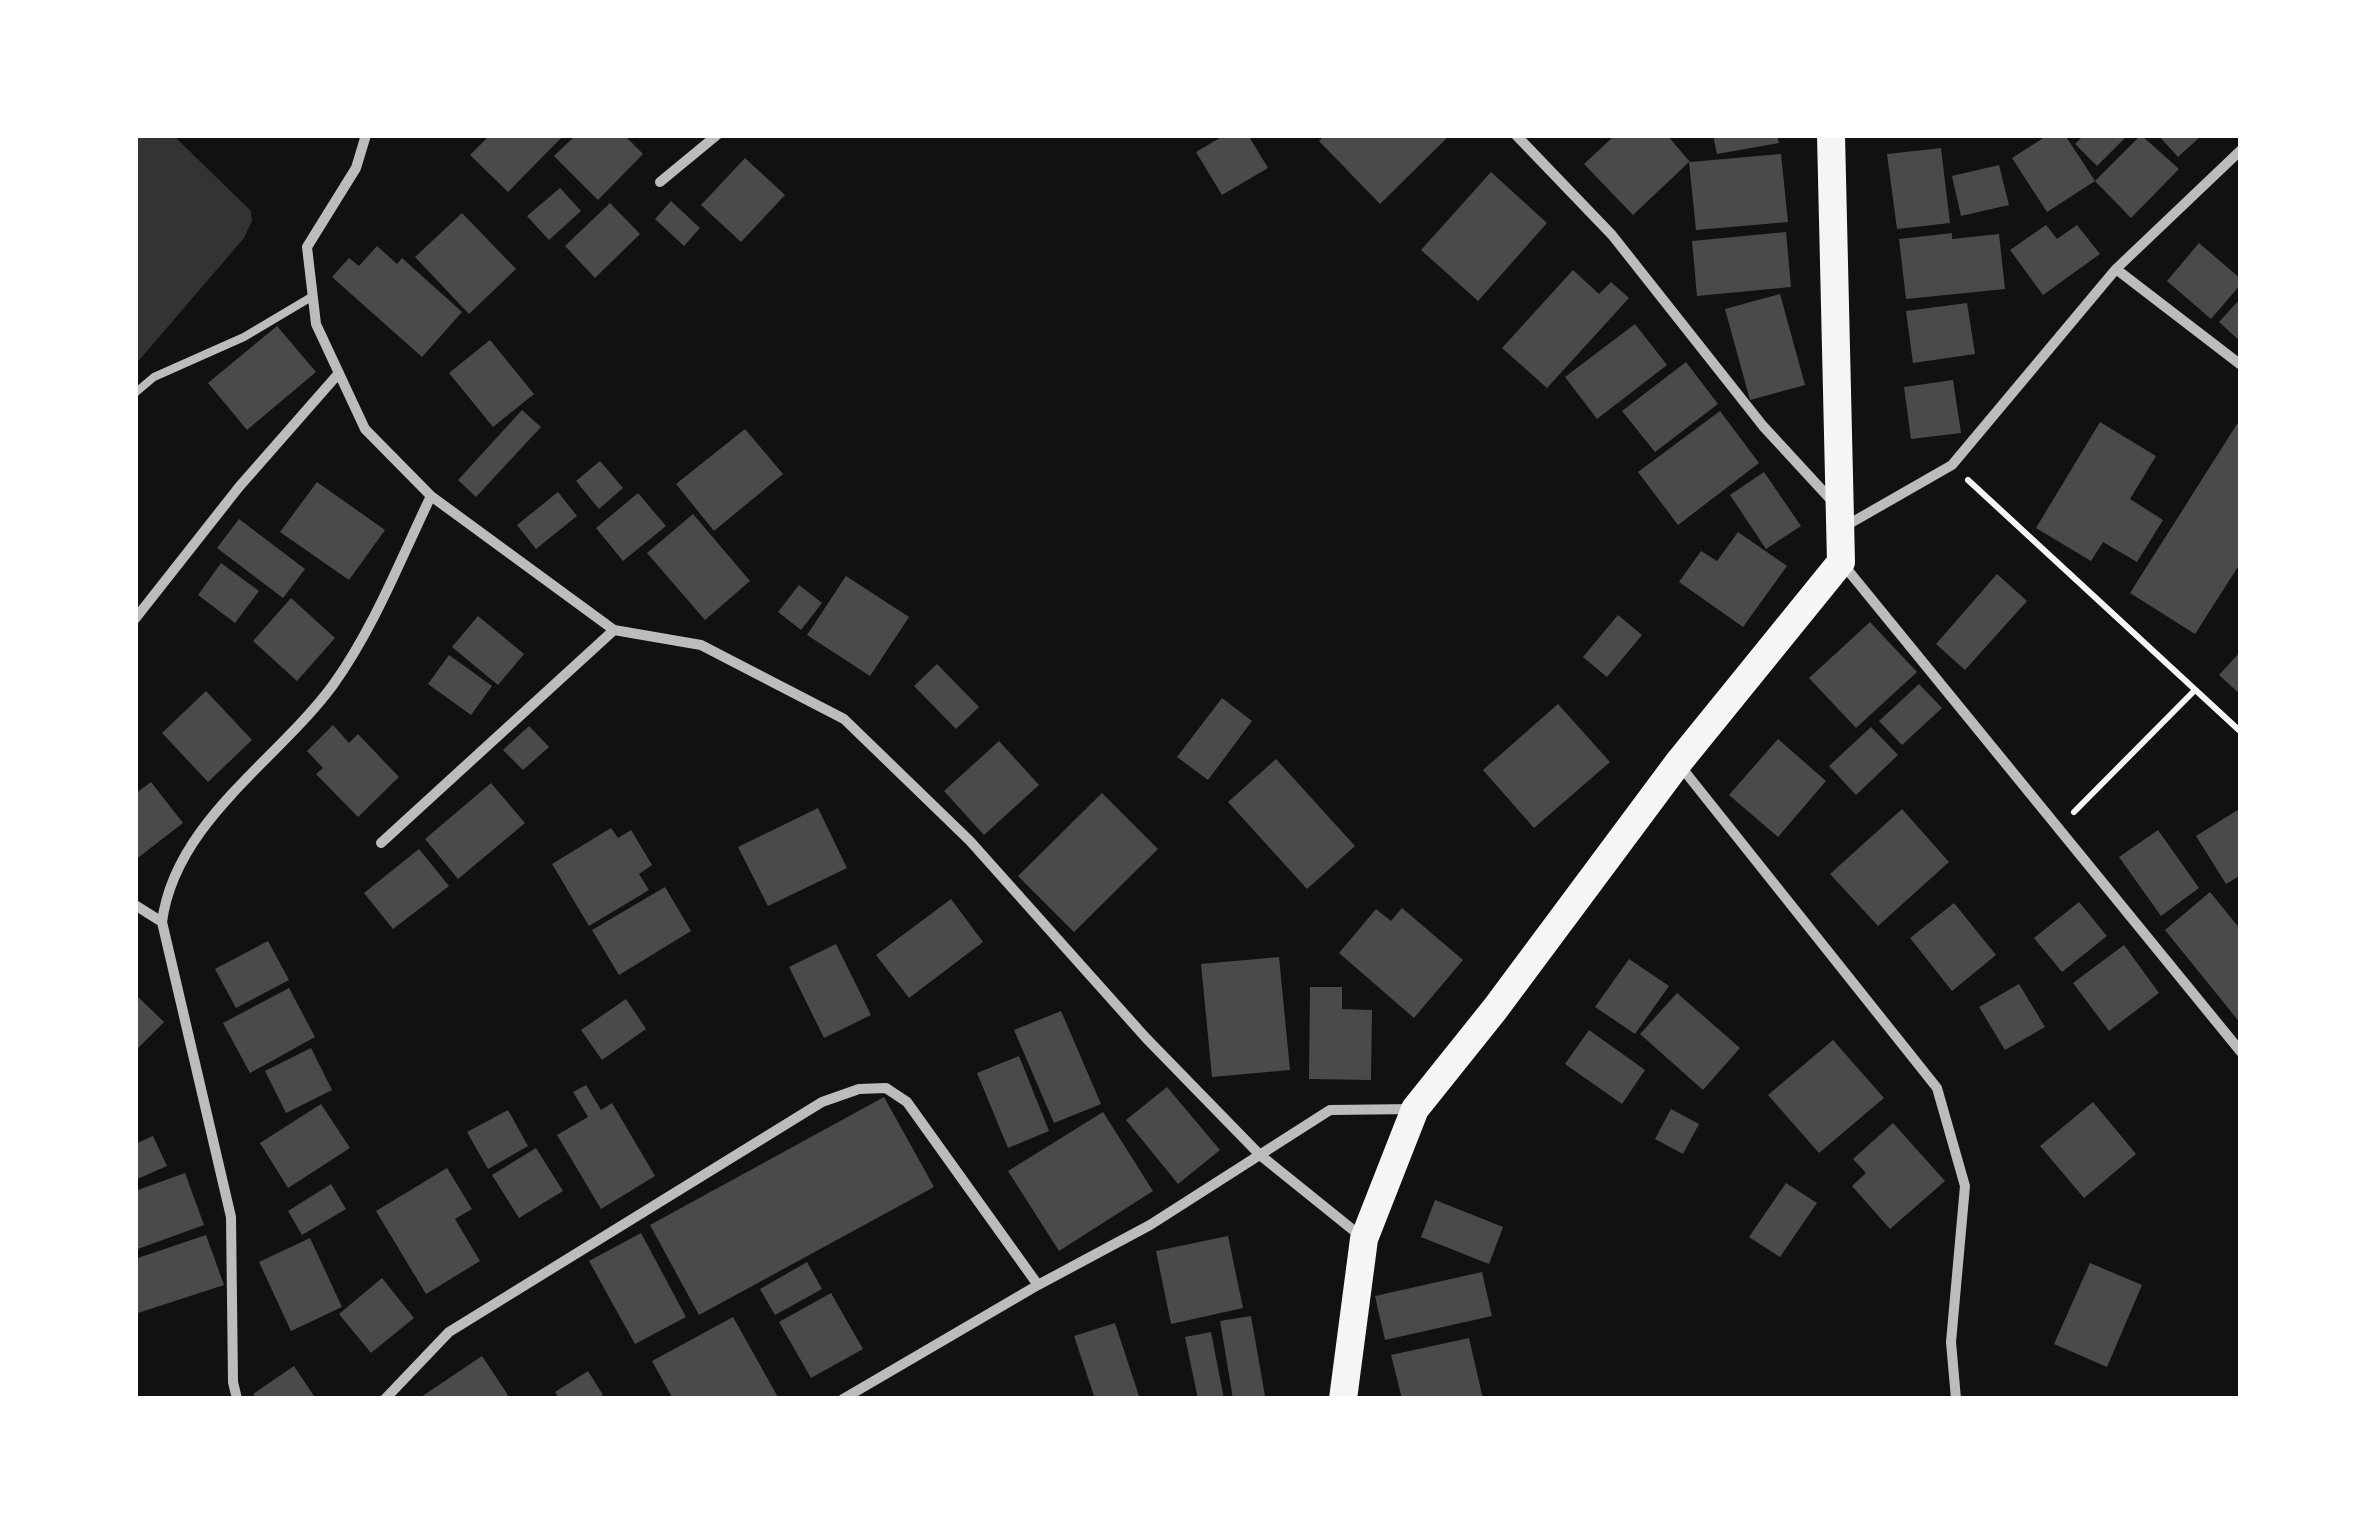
<!DOCTYPE html>
<style>
body{margin:0}
#map{position:relative;width:2376px;height:1534px;overflow:hidden;background:#111;font-family:Cabin,sans-serif}
canvas{display:block}
.frame{position:absolute;inset:0;border:138px solid #fff;pointer-events:none}
</style>
<div id="map">
<canvas width="2376" height="1534"></canvas>
<div class="frame"></div>
</div>
<script>
const g = document.querySelector('canvas').getContext('2d');
g.lineJoin = 'round';
function paint(path, color) { g.fillStyle = color; g.fill(path, 'evenodd'); }
function stroke(path, color, width, dash) { g.strokeStyle = color; g.lineWidth = width; g.lineCap = dash ? 'butt' : 'round'; g.setLineDash(dash || []); g.stroke(path); }
const water = new Path2D(`
 M135,135H173L251,211L252,221L244,238L135,365Z`);
const building = new Path2D(`
 M490,135H564L508,192L470,155Z
 M576,135H624L643,154L598,200L554,156Z
 M1225,135H1248L1268,168L1222,195L1196,152Z
 M1325,135H1450L1380,204L1319,141Z
 M1615,135H1667L1690,162L1781,154L1788,222L1696,230L1689,162L1633,215L1584,164Z
 M1713,135H1777L1779,143L1717,154Z
 M2048,135H2065L2095,181L2047,212L2012,158Z
 M2084,135H2128L2097,166L2075,144Z
 M2141,135L2179,169L2131,218L2095,181Z
 M2158,135H2202L2178,157Z
 M1941,148L1950,223L1897,229L1887,154Z
 M745,158L785,195L741,242L701,205Z
 M1999,165L2009,205L1961,216L1952,176Z
 M1491,172L1547,223L1478,301L1421,250Z
 M560,188L581,211L549,240L527,216Z
 M671,201L700,228L684,246L655,219Z
 M610,203L640,234L595,278L565,246Z
 M462,213L516,269L469,314L415,257Z
 M2046,225L2057,239L2077,225L2100,254L2043,295L2010,250Z
 M1786,232L1791,287L1697,296L1692,241Z
 M1952,233V239L1999,234L2005,289L1906,299L1899,239Z
 M2199,243L2241,279V284L2211,319L2167,281Z
 M377,246L397,264L402,258L462,312L422,357L332,277L349,258L359,266Z
 M1573,270L1599,294L1611,282L1629,298L1547,388L1502,348Z
 M1780,294L1805,385L1750,400L1725,309Z
 M2241,298V342L2219,322Z
 M1967,303L1975,354L1913,363L1906,311Z
 M1635,324L1667,365L1597,419L1565,377Z
 M277,326L316,372L247,430L208,383Z
 M490,340L534,394L493,427L449,373Z
 M1686,362L1718,404L1655,452L1622,411Z
 M1953,380L1961,433L1911,439L1904,387Z
 M522,410L541,427L476,497L458,480Z
 M1720,411L1759,463L1678,525L1638,472Z
 M2100,422L2156,456L2130,499L2163,520L2137,562L2103,542L2091,561L2036,528Z
 M2237,424L2241,427V562L2195,634L2130,593Z
 M745,429L783,474L714,531L676,484Z
 M600,461L623,488L599,509L576,481Z
 M1764,472L1801,526L1766,549L1730,495Z
 M317,482L385,530L349,580L280,532Z
 M558,492L577,516L536,549L517,525Z
 M638,493L666,526L623,561L596,528Z
 M693,514L750,581L705,620L647,553Z
 M239,519L305,569L283,598L217,548Z
 M1738,532L1787,566L1743,627L1679,582L1701,551L1717,561Z
 M221,563L259,591L235,623L198,595Z
 M1997,574L2027,601L1965,670L1936,644Z
 M846,576L909,617L870,676L807,635Z
 M799,585L822,603L801,630L778,612Z
 M291,598L335,638L297,681L253,641Z
 M1618,615L1642,635L1607,677L1583,657Z
 M478,616L524,654L498,685L452,647Z
 M1870,622L1917,672L1856,728L1809,678Z
 M2241,651V695L2219,675Z
 M449,655L492,686L471,715L428,684Z
 M937,664L979,707L956,729L914,686Z
 M1919,684L1942,708L1902,745L1879,721Z
 M206,691L252,740L208,782L162,733Z
 M1222,698L1252,721L1208,780L1177,757Z
 M1558,704L1610,762L1534,828L1483,770Z
 M333,725L349,743L358,734L399,777L358,817L316,774L323,768L307,751Z
 M529,726L549,747L523,770L503,750Z
 M1871,727L1898,755L1856,795L1829,766Z
 M1778,739L1826,781L1778,837L1729,795Z
 M999,741L1039,785L984,835L944,791Z
 M1276,759L1355,846L1307,889L1228,802Z
 M151,782L183,823L135,860V794Z
 M491,783L525,823L458,879L425,839Z
 M1102,793L1158,849L1074,932L1018,876Z
 M818,808L847,868L768,906L738,847Z
 M2241,808V875L2226,884L2196,836Z
 M1902,809L1949,862L1878,926L1830,874Z
 M611,828L618,838L631,830L652,865L639,874L649,890L589,926L552,864Z
 M2158,830L2199,888L2161,916L2119,857Z
 M419,849L449,886L393,929L364,893Z
 M665,887L691,931L619,975L592,930Z
 M2210,892L2241,930V1024L2165,930Z
 M951,899L983,942L909,998L876,955Z
 M2079,902L2107,936L2062,972L2034,938Z
 M1954,903L1996,955L1952,991L1910,938Z
 M1402,908L1463,960L1414,1018L1339,953L1376,909L1391,921Z
 M268,941L289,980L236,1008L215,969Z
 M836,944L871,1015L824,1038L789,967Z
 M2124,945L2159,993L2109,1031L2073,983Z
 M1279,957L1290,1070L1212,1077L1201,964Z
 M1629,959L1669,986L1635,1034L1595,1007Z
 M2019,984L2045,1027L2005,1050L1979,1007Z
 M1310,987H1342V1009L1372,1010L1371,1080L1309,1079Z
 M289,988L315,1037L250,1073L223,1023Z
 M1677,993L1740,1048L1703,1090L1640,1034Z
 M135,994L164,1022L135,1051Z
 M626,999L646,1029L602,1060L581,1030Z
 M1061,1011L1101,1104L1054,1123L1014,1030Z
 M1589,1030L1645,1070L1622,1104L1565,1064Z
 M1833,1040L1884,1098L1819,1153L1768,1095Z
 M311,1048L332,1090L286,1113L265,1071Z
 M1019,1056L1049,1131L1008,1148L977,1073Z
 M586,1085L601,1110L612,1103L655,1176L601,1209L557,1135L588,1117L573,1092Z
 M1167,1087L1220,1150L1178,1184L1126,1120Z
 M884,1097L934,1187L699,1315L650,1225Z
 M2093,1102L2136,1154L2084,1198L2040,1146Z
 M321,1104L350,1148L288,1188L260,1143Z
 M1671,1109L1699,1124L1683,1154L1655,1139Z
 M508,1110L528,1146L488,1169L467,1132Z
 M1103,1112L1153,1191L1059,1251L1008,1171Z
 M1893,1123L1945,1181L1890,1229L1852,1186L1866,1173L1853,1159Z
 M153,1136L167,1166L135,1180V1144Z
 M536,1148L563,1191L519,1218L492,1175Z
 M447,1168L472,1209L455,1219L480,1261L426,1294L376,1211Z
 M185,1173L204,1225L135,1250V1191Z
 M1786,1183L1817,1203L1780,1257L1749,1237Z
 M331,1184L346,1209L302,1235L288,1211Z
 M1435,1200L1503,1227L1489,1264L1421,1237Z
 M641,1233L686,1317L635,1344L589,1261Z
 M206,1235L224,1285L135,1314V1259Z
 M1228,1236L1243,1308L1171,1324L1156,1251Z
 M310,1238L342,1307L291,1331L259,1262Z
 M807,1262L822,1289L775,1315L760,1289Z
 M2090,1263L2142,1285L2107,1367L2054,1344Z
 M1482,1272L1492,1316L1385,1340L1375,1296Z
 M382,1278L414,1318L371,1353L339,1314Z
 M831,1293L863,1349L811,1378L779,1322Z
 M1251,1316L1265,1396L1233,1399L1220,1321Z
 M733,1317L779,1399H673L652,1361Z
 M1115,1323L1140,1399H1095L1074,1336Z
 M1211,1332L1224,1399H1198L1185,1337Z
 M1469,1338L1483,1399H1402L1391,1355Z
 M482,1356L508,1395L502,1399H418Z
 M294,1366L316,1399H257L253,1394Z
 M588,1371L603,1395L597,1399H559L555,1392Z`);
const path = new Path2D(`
 M1968,480L2241,732
 M2074,812L2195,690`);
const service = new Path2D(`
 M135,393L154,377L244,337L313,296`);
const minor = new Path2D(`
 M366,135L356,168L307,247L316,324L365,429L431,496L614,630L701,645L844,719L970,841L1146,1038L1260,1155L1363,1238
 M1516,135L1612,235L1763,426L1833,502
 M660,182L717,135
 M2116,269L2241,365
 M1842,528L1952,465L2116,269L2241,150
 M1842,563L2241,1052
 M135,619L239,487L339,373
 M1678,763L1937,1088L1965,1186L1951,1342L1956,1399
 M381,843L614,630
 M135,905L162,922
 M237,1399L233,1382L231,1217L162,922C175,822 277,761 333,685C374,628 401,558 431,496
 M385,1399L449,1332L822,1102L859,1089L886,1088L907,1102L1038,1285
 M843,1399L1038,1285L1150,1225L1330,1110L1414,1109`);
const trunk = new Path2D(`
 M1343,1399L1364,1239L1415,1109L1495,1009L1678,763L1841,562L1831,135`);
paint(water, '#333');
paint(building, '#4a4a4a');
stroke(path, '#f5f5f5', 6);
stroke(service, '#bcbcbc', 8);
stroke(minor, '#bcbcbc', 10);
stroke(trunk, '#f5f5f5', 28);
</script>
